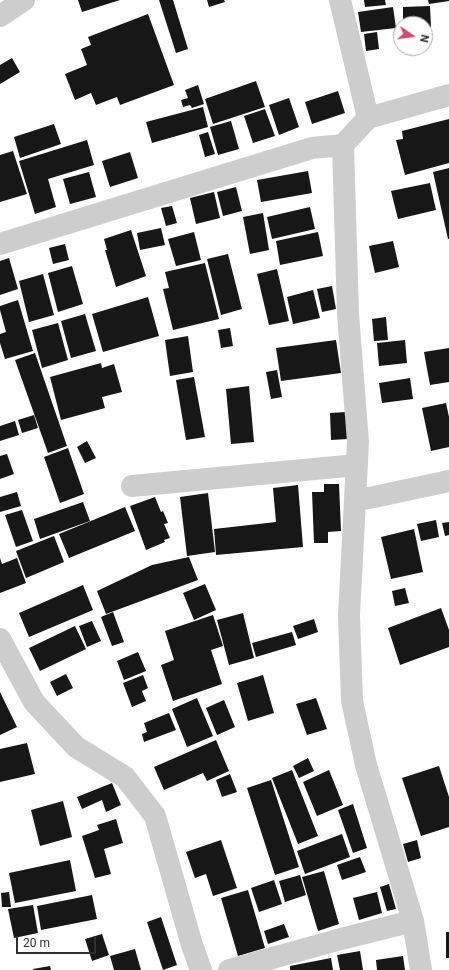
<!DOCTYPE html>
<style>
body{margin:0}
#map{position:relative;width:449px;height:970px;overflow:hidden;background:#fff;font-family:Roboto,sans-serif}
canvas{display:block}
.north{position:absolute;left:393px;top:16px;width:40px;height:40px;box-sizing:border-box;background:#fff;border:1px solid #acacac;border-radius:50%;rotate:103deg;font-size:11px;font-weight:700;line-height:16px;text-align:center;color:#303030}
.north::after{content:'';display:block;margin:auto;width:14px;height:18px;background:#d04970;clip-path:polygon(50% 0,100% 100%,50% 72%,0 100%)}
.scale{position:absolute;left:16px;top:936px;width:80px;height:18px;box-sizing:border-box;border:2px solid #303030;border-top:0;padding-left:5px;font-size:12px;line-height:14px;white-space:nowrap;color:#303030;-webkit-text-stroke:3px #fff;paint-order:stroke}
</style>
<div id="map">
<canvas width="449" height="970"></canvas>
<div class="north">N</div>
<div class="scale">20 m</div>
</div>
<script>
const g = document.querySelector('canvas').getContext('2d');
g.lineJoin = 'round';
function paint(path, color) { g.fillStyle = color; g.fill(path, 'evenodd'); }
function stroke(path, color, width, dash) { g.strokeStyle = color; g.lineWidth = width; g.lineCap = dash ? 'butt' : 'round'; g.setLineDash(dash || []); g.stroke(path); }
const building = new Path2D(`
 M78,0H120L82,12Z
 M159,0H173L188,49L176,53Z
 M207,0H224L225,2L209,7Z
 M364,0H385L386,5L365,7Z
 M428,0H449V1L429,4Z
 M430,6L431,27H425V24H403V7Z
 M393,7L396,28L361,32L358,12Z
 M148,14L174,85L120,105L117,97L96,105L91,93L75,100L65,74L87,65L81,49L91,45L88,37Z
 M377,32L379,49L366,51L364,34Z
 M12,58L20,72L0,84V65Z
 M256,81L265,107L213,124L205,99Z
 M198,85L204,104L192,108L190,105L183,107L181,100L188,98L185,90Z
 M338,91L345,113L312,124L305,102Z
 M289,98L299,127L279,135L269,105Z
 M203,107L208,127L152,143L146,122Z
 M265,109L275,136L253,143L244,116Z
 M449,119V163L405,175L396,140L403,139L402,131Z
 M231,121L239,149L218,155L210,127Z
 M54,124L61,144L20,158L14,137Z
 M208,132L215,154L205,157L199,135Z
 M87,140L94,165L48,179L56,207L35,214L19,161Z
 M13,151L27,194L0,202V155Z
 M130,152L138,178L110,187L102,161Z
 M449,168V239H448L433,172Z
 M308,171L312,193L261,202L257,180Z
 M89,172L96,197L70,204L63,179Z
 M430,183L436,210L398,219L391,191Z
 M236,187L242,211L223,216L217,192Z
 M214,192L220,218L196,224L190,198Z
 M172,206L177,223L166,226L161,208Z
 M310,207L315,229L272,239L267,217Z
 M263,213L269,250L250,254L243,217Z
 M161,228L165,245L140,250L137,233Z
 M131,230L146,276L116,287L105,250H107L104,239Z
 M194,232L201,260L176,266L168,239Z
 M318,232L323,256L280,265L276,241Z
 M393,241L399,267L375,273L369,246Z
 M65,244L69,260L53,264L49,248Z
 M228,254L242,309L221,315L207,259Z
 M9,258L18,289L0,295V261Z
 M205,263L219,319L173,330L163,289L169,288L165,272Z
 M72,266L83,304L58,312L48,273Z
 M277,269L289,321L269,325L257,274Z
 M43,274L54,315L29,322L19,281Z
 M332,286L336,309L322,312L317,289Z
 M313,290L320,318L293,324L287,297Z
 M148,297L159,336L103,352L92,314Z
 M18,300L33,351L5,359L0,343V334L6,332L0,310V306Z
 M85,314L96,351L71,358L61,321Z
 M386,317L388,340L374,341L372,319Z
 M58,323L68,360L42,368L32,330Z
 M230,328L233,346L221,348L218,330Z
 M188,336L193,372L170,376L165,340Z
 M336,340L341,373L281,381L276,348Z
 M405,340L407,363L379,366L377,343Z
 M449,348V382L430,385L424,352Z
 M35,353L67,446L48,453L15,360Z
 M101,363L102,368L114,364L122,392L102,397L105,408L61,420L50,377Z
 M277,370L282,397L271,399L266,372Z
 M194,377L205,437L186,440L176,380Z
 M410,378L413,399L382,403L379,383Z
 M249,386L254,442L231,444L226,389Z
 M446,403L449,417V447L431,451L422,408Z
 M346,412L348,439L331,440L330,413Z
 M34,415L38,428L22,433L18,420Z
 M15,421L19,435L0,441V426Z
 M87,441L96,458L85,463L77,447Z
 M68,448L84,494L60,503L44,457Z
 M7,454L14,474L0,479V456Z
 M324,484H339L341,531L328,532V543H314L312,492H324Z
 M298,485L303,547L216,555L214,529L276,522L273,488Z
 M17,492L21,506L0,512V497Z
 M208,493L215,552L187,556L180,497Z
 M155,497L161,512L163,511L168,523L164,524L170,538L164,540L165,542L146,550L130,506Z
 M83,502L90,521L40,539L34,519Z
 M125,507L135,531L69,558L59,534Z
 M22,510L33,541L16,547L5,515Z
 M436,520L439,537L421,541L417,524Z
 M449,522V535L445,536L442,523Z
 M414,529L423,572L391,579L381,537Z
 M54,536L64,562L26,578L16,551Z
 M189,557L198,580L106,614L97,591L152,565Z
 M0,558L2,564L17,558L26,583L0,593Z
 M205,584L216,610L194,620L183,593Z
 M83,585L93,610L29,637L19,613Z
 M405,588L409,603L395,606L392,591Z
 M441,608L449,630V647L400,665L388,628Z
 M113,612L124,642L112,646L101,617Z
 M243,613L254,658L229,665L217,620Z
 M213,615L223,646L211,650L222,684L173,701L161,665L174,660L165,631Z
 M314,619L318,632L298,639L293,626Z
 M92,621L101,641L87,647L79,626Z
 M75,626L86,649L40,671L29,648Z
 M292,632L296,645L256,657L252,643Z
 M138,652L146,671L124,680L117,661Z
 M66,674L73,688L57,696L50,682Z
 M143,675L148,688L142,691L146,701L132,707L123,683Z
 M263,675L274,713L248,721L237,683Z
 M0,692L17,727L0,735Z
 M197,698L213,736L187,747L172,709Z
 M316,698L327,729L307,735L296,704Z
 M224,700L235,727L217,735L206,708Z
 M169,713L176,730L144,742L142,734L147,732L144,723Z
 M216,740L229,771L207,781L203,773L164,790L154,767Z
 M27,743L35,774L0,782V749Z
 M308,758L314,771L299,778L293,766Z
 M439,766L449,797V827L421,836L402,778Z
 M292,770L318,836L298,844L272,778Z
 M329,770L343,805L317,816L303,782Z
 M230,774L237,792L222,797L216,780Z
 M271,780L299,867L275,875L247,788Z
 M112,783L121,805L106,812L102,800L82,809L77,797Z
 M63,801L72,837L40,846L31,810Z
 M353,804L367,848L353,853L338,810Z
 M116,819L123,843L104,849L111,874L95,878L82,836L99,830L97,825Z
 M342,834L350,857L305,874L297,851Z
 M221,840L237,888L213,896L206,874L195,878L186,852Z
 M417,840L421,858L408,862L403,844Z
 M360,857L366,872L342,880L337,865Z
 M70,860L76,891L15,903L9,873Z
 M324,871L339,924L318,931L302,877Z
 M300,875L306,895L285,902L279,881Z
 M274,880L282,904L259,912L251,888Z
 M389,884L396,909L387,911L380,887Z
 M248,890L265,948L238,956L221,898Z
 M9,892L11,907H2L1,893Z
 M377,892L382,913L359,920L353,898Z
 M92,895L97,919L41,930L37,906Z
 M33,905L38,933L14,938L8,909Z
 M161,917L177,965L163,970L147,922Z
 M284,924L289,937L268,944L264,931Z
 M446,932H449V958H446Z
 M102,934L109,955L92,961L85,939Z
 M135,949L141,970H114L110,956Z
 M360,951L363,970H340L337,955Z
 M403,956L405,970H377L376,960Z
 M331,958L333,970H290V966Z
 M50,966L51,970H33V969Z`);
const minor = new Path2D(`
 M340,0L368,118
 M0,16L24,0
 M343,145L348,314L358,442L349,616L352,701L366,765L413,921L421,970
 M0,244L312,148L343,145L368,118L449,95
 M132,486L357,465
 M355,501L449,481
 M0,639L34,702L76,747L125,777L155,816L192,945L201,970
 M229,970L341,939L413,921`);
paint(building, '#171717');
stroke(minor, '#cdcdcd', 22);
</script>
